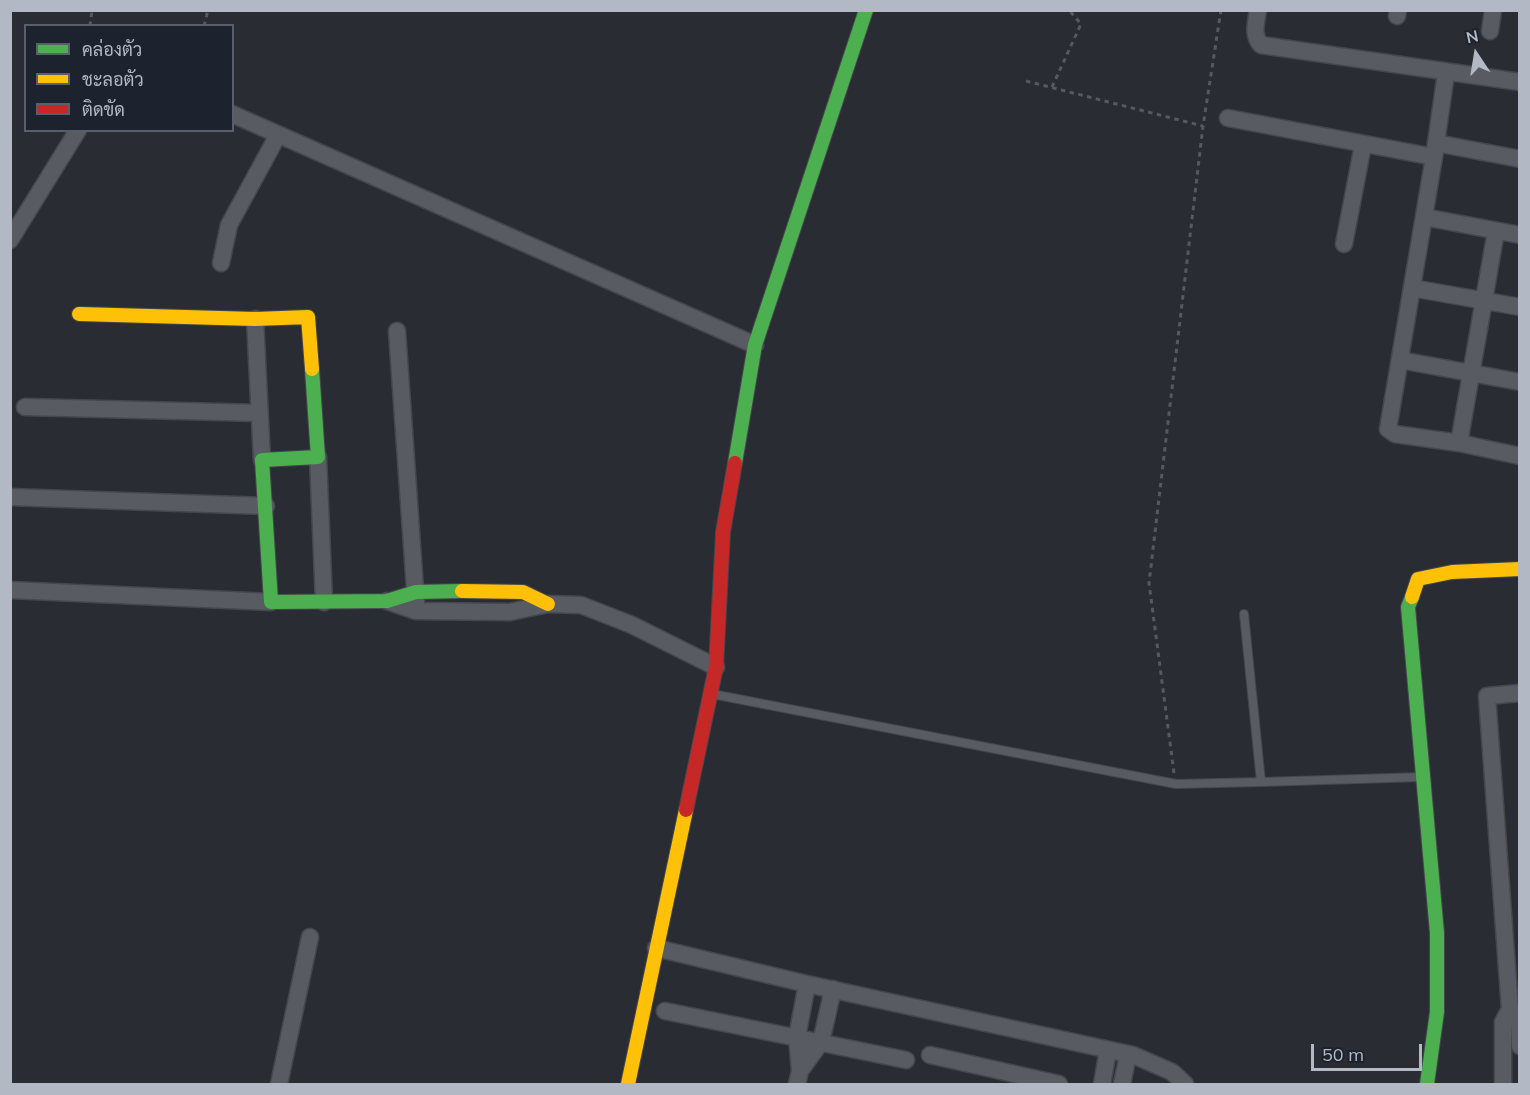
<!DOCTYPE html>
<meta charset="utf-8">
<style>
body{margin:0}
#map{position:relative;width:1530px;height:1095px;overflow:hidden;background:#292c33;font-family:Mulish,Sarabun,sans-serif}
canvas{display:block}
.frame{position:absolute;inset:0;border:12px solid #b3b8c5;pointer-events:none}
.legend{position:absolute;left:24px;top:24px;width:210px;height:108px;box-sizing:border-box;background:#1d232e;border:2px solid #595f6a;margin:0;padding:8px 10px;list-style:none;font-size:18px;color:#b3b8c5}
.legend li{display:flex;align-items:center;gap:12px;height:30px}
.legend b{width:30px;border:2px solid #595f6a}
.north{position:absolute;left:1446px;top:24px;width:60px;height:60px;-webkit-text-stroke:4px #1d232e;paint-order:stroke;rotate:348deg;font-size:16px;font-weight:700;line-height:24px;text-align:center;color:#b3b8c5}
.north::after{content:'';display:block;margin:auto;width:21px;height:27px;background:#b3b8c5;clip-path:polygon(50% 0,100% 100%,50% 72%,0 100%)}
.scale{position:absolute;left:1311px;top:1044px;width:111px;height:27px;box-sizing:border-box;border:3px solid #b3b8c5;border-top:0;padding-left:8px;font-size:18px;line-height:21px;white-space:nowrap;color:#b3b8c5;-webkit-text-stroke:4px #1d232e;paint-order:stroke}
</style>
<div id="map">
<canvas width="1530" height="1095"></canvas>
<div class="frame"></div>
<ul class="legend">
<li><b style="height:8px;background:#4caf50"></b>คล่องตัว</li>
<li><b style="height:8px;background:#ffc107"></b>ชะลอตัว</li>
<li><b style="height:8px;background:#c62828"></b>ติดขัด</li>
</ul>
<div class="north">N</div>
<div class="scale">50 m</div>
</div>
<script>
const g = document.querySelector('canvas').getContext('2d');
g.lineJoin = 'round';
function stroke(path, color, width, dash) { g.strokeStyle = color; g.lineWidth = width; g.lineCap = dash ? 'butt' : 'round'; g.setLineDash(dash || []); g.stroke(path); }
const path = new Path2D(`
 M90,26L92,10
 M204,26L208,10
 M1026,81L1203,126
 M1052,87L1081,24L1069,10
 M1174,773L1149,583L1203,126L1221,10`);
const lane = new Path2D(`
 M1244,614L1261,782L1422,777
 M712,694L1176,784L1261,782`);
const street = new Path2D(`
 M1258,10C1256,23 1252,35 1261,45L1520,82
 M1397,16L1398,10
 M1490,31L1493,10
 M232,114L755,345
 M1228,118L1434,157L1446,73
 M1436,143L1520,159
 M1434,157L1388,429L1395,434L1459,443L1520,456
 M1424,217L1520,235
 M10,240L78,130
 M1344,244L1363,145
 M221,263L229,225L278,135
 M1412,288L1520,307
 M255,319L262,460
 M397,331L416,603
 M1400,360L1520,382
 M25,407L259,413
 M1459,443L1496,231
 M318,457L324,602
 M10,497L266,506
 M10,590L271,602
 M387,601L416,611L510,612L548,604L581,605L632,625L716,667
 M656,948L807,984L1133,1055L1172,1072L1185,1084
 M1510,1009L1487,696L1520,693
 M665,1011L906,1060
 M930,1055L1059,1084
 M800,1071L821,1042L833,989
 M279,1084L310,937
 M797,1084L800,1071L797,1037L807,984
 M1102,1084L1108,1050
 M1122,1084L1128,1055
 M1503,1084V1022L1510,1009L1519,1023L1520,1046`);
const fast = new Path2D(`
 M312,369L318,457L262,460L271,602L387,601L416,592L462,591
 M735,463L755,345L866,10
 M1412,597L1408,607L1437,933V1012L1427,1084`);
const slow = new Path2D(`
 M79,314L255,319L308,317L312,369
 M462,591L523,592L548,604
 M1412,597L1418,579L1452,572L1520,569
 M628,1084L686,810`);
const jam = new Path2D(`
 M686,810L716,667L723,532L735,463`);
stroke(lane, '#45474d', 10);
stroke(street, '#45474d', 19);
stroke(fast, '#45474d', 16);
stroke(slow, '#45474d', 16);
stroke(jam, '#45474d', 16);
stroke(path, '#555a5f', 3, [4.5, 4.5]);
stroke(lane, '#585b62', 8);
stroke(street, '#585b62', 16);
stroke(fast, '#4caf50', 14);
stroke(slow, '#ffc107', 14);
stroke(jam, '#c62828', 14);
</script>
